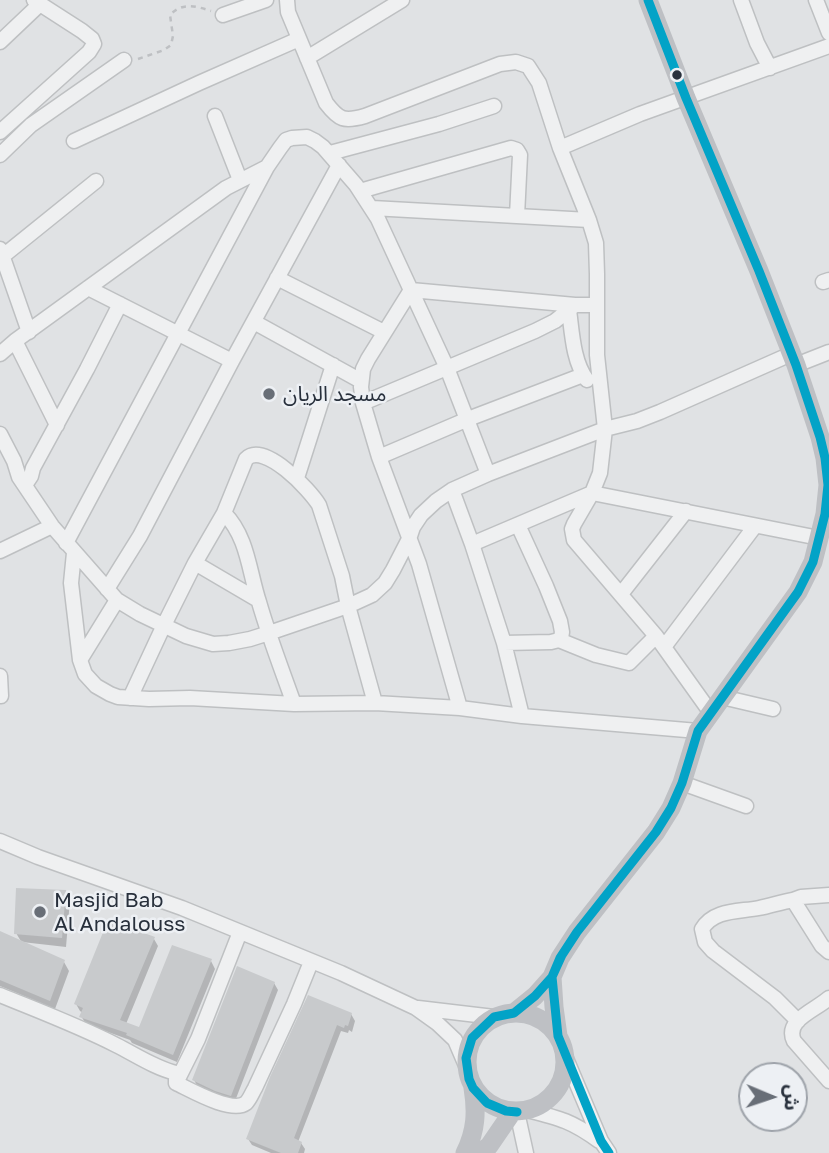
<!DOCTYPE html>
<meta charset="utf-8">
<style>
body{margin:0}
#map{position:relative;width:829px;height:1153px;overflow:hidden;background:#e0e2e4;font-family:"Golos Text","Noto Sans Arabic",sans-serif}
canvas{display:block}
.north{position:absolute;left:738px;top:1062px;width:70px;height:70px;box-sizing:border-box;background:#edf0f4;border:2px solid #9ea3aa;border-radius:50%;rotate:92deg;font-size:19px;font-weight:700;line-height:28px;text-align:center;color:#28303c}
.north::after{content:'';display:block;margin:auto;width:24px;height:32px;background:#686e77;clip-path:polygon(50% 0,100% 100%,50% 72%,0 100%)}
</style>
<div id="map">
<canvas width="829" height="1153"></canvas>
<div class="north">ش</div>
</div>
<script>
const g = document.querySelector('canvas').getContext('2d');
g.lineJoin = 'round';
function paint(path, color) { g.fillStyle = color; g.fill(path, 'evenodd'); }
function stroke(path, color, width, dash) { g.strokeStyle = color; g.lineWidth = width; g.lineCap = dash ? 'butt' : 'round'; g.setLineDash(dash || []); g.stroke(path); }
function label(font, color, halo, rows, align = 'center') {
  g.font = font + ' "Golos Text","Noto Sans Arabic",sans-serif'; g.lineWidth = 5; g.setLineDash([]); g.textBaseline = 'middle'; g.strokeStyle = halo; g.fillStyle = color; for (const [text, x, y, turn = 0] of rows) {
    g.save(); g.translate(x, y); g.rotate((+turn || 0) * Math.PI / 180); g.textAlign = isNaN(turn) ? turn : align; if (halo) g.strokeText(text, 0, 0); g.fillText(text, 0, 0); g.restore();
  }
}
const shadow = new Path2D(`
 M65,891L70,900L66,947L22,942L64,962L69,971L55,1009L0,986V933L22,943L16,933Z
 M154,939L158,946L126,1024L140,1029L211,961L215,969L177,1062L132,1043L130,1040L86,1024L81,1016L83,1013L80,1011L76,1004Z
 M274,983L278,990L235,1101L198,1087L194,1080Z
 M309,998L351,1014L355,1021L352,1032L349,1030L348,1033L341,1031L298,1142L301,1143L305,1149L304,1153H271L252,1145L248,1139Z`);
const building = new Path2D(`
 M16,888L66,890L62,938L14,934Z
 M108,920L155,937L120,1020L139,1027L172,945L212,959L173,1055L126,1035L127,1033L79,1017L83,1008L74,1004Z
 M0,931L65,960L50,1001L0,980Z
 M237,966L275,982L231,1096L215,1091L192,1080Z
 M308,995L352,1013L348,1026L345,1025L344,1028L337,1025L294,1138L302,1142L298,1153H281L246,1139L270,1077Z`);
const path = new Path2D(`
 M138,59L164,50L171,45L173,36L170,15C182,2 196,6 211,11`);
const street = new Path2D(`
 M287,0L288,12L326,103C339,120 344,122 365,116L500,64L516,62L528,66L539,83L560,148L589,220L596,243L597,274V355L605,429L600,473L592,493L574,524L572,529L574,540L656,636L711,713
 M741,0L757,43L770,68
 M816,0L829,33
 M223,15L266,0
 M0,42L40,4
 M307,58L402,0
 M215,116L240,180
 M0,132L89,52L94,44L92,39L82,31L34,0
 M74,141L199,83L299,39
 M560,148L640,114L829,46
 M330,153L439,124L494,106
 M0,155L31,125L124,60
 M360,191L511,148L517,150L520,155L517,216
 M372,208L589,220
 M0,249L29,332
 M3,256L96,181
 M277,278L384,332
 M823,282L829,280
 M88,288L232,361
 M569,310C572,332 573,362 587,380
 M254,322L361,381
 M15,341L57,425
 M0,354L15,341L226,188L267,167L280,148L286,140L292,138L307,137L315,141L323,147L356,185L378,219L447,368L488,474
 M796,365L829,352
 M363,403L535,331L555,321L575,305
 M0,434L14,461L19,477L52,526L117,600L140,614L186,636L213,644L229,643L250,639L269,633L348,606L372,595L385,583L393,570L409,539L413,527L421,515L436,501L452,490L488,474L605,429L637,421L660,412L791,354
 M379,457L468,419L583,375
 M297,478L333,365
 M25,485L31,476L33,468L87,369L120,304
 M452,490L472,544L504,643L522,716
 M224,513C248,537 249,572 259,602C269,637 282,670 294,704
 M66,543L267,167
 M472,544L592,493L819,538
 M0,551L52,526
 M74,553L71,583L80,660
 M195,563L258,600
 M107,589L140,536L232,361L339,165
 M621,594L686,511
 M117,600L80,660L85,674L96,686L110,694L118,697L149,699L190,698L294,704L375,703L460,708L522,716L698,731
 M559,640L596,655L629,663L656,636
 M504,643L551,642L559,640L561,638L562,632L560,621L546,586L518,525
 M664,647L755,526
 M0,676L1,696
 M722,697L773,709
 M130,698L164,625L195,563L224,513L246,459C264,441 310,490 319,505L342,576L348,606L375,703
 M460,708L419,564L379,457L363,403L361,387L363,369L368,359L411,290L575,305H596
 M682,783L746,806
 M0,841L38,857L182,908L341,973L416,1008L437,1023L455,1040L467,1068
 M793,900L801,897L829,895
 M0,995C39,1011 79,1026 116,1045C136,1055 155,1068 176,1073V1083
 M829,998C816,1010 784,1020 794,1041L829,1081
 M418,1008L494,1017
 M798,1021L775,998L713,951L705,942L702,929C714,909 739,912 759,908C770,906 781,902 793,900L822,946L829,952
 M565,1056L601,1141L609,1153
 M176,1083C191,1090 232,1114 246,1103C250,1099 252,1093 255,1088L294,1004L311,962
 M176,1083L198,1039L240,932
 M527,1110C559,1118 572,1121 599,1141
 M517,1112L526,1153`);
const secondary = new Path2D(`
 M552,977L554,1007L558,1036
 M467 1062a49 49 0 1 1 98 0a49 49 0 1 1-98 0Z
 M514,1013L535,996L552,977L560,958L577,932L656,832L671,808L682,783L698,731L798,592L813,562L825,514L828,485L825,458L820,437L796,365L759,271L686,98L648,0
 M465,1153C476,1131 477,1112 473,1088
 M480,1153L489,1146L513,1111`);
const bus1 = new Path2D(`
 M562,955L552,977L558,1036L601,1141L609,1153
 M517,1112L506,1111L487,1103L473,1088L469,1079L466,1058L472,1038L494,1017L514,1013L535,996L552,977L560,958L577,932L656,832L671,808L682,783L698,731L798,592L813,562L825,514L828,485L825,458L820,437L796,365L759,271L686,98L648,0`);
const markers = [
 [677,75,6,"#28303c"],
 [269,394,7,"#686e77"],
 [40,912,7,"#686e77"]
];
const poiNames = [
 ["مسجد الريان",283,394],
 ["Masjid Bab",54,900],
 ["Al Andalouss",54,924]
];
paint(shadow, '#0003');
paint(building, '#c8cacc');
stroke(street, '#bec0c2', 17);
stroke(path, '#bec0c3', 2.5, [5, 5]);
stroke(street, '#eff0f1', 14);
stroke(secondary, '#bec0c4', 19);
stroke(bus1, '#02a3c7', 9);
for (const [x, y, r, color] of markers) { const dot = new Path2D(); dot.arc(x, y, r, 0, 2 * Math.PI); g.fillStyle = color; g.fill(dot); stroke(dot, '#edf0f4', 2.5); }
label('21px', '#28303c', '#edf0f4', poiNames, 'left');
</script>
